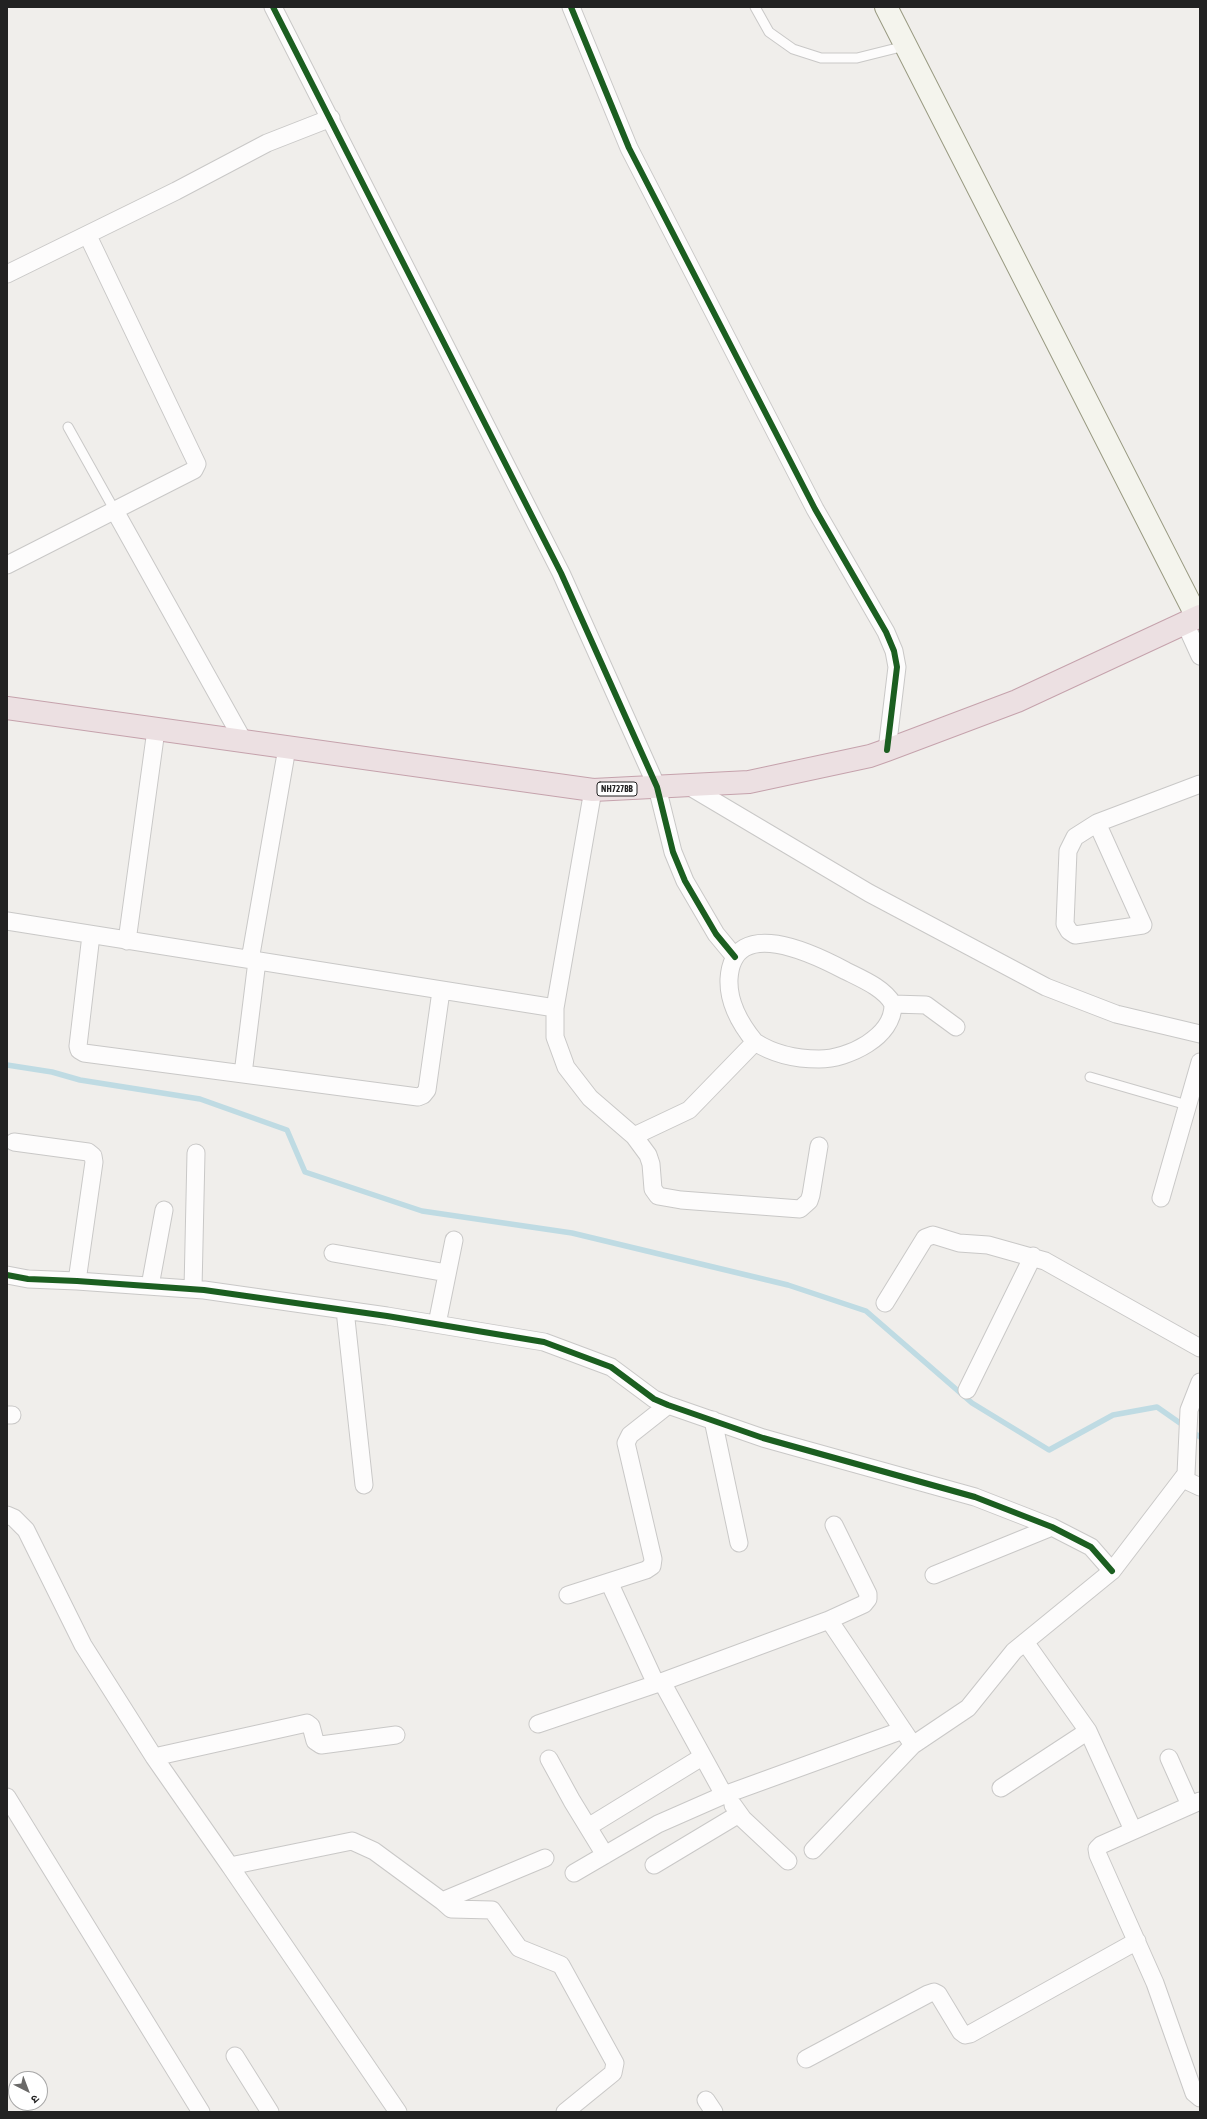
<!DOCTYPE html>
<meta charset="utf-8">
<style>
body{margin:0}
#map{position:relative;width:1207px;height:2119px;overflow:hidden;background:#f0eeeb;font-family:"Asap Condensed","Noto Sans Devanagari",sans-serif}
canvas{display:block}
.frame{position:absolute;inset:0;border:8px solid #222;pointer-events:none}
.north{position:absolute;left:8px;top:2071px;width:40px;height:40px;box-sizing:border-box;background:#fff;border:1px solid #a7a7a7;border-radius:50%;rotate:138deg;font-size:11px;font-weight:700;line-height:16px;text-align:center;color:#222}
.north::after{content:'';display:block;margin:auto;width:14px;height:18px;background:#6a6968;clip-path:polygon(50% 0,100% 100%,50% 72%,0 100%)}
</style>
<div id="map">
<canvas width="1207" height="2119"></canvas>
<div class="frame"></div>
<div class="north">उ</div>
</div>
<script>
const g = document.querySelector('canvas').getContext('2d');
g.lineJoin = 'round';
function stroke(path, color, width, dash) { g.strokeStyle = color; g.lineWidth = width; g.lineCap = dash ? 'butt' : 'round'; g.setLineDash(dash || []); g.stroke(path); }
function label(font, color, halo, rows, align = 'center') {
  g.font = font + ' "Asap Condensed",sans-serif'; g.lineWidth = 3.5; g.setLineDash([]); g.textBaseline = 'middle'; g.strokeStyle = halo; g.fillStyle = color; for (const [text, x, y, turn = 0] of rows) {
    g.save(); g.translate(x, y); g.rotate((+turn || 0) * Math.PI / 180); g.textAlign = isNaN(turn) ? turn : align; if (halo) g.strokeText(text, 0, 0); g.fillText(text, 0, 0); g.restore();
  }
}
const stream = new Path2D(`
 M7,1065L52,1072L80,1080L200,1099L287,1130L305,1172L422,1211L572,1233L788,1285L866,1311L972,1403L1049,1450L1113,1415L1157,1407L1200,1437`);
const lane = new Path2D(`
 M755,7L769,32L793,49L821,58H857L905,46
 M68,427L115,511
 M1090,1077L1187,1105`);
const street = new Path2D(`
 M273,7L561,573L657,787L673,852L685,881L716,934L735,957
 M571,7L629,148L815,509L886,632L894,651L897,667L887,750
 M7,274L176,191L267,143L331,118
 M115,511L244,742
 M7,565L194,470L197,464L88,236
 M1185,623L1200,656
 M687,785L869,893L1046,987L1116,1014L1200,1034
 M593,790L555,1008V1037L566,1067L590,1098L634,1136L648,1155L651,1164L653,1189L658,1196L681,1200L800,1209L809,1201L811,1195L819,1146
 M1097,823L1075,837L1068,851L1065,924L1069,931L1075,935L1143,925L1097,823L1200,784
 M7,921L555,1008
 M91,935L78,1046L79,1050L84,1053L418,1097L423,1095L427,1090L441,991
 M127,941L156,730
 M250,960L287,748
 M893,1004L926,1005L956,1027
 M243,1074L257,961
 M634,1136L689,1110L755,1042C775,1055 796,1059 819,1059C848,1059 894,1037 893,1004C884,988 862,979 846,971C814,954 733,914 729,979C728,1003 741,1025 755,1042
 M14,1142L88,1152L93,1156L94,1162L77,1281
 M1161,1198L1200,1062
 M333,1253L447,1273
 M7,1275L28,1279L77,1281L204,1290L387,1316L544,1342L611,1367L654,1399L668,1405L763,1438L975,1497L1052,1527L1091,1547L1112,1571
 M150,1286L164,1210
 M193,1289L196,1153
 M885,1303L925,1238L933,1235L959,1243L988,1245L1045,1261L1200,1348
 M345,1310L364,1485
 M437,1324L454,1240
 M967,1390L1033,1256
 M7,1415H12
 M713,1420L739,1543
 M1183,1479L1200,1487
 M7,1515L14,1518L26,1530L83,1645L154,1757L230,1866L352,1841L374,1851L442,1901L545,1858
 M934,1575L1052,1527
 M609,1582L656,1684
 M568,1595L646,1570L652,1566L653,1559L626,1443L630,1435L668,1405
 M829,1620L864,1604L868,1599V1594L834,1525
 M1025,1642L1088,1731L1133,1830
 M662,1682L724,1795
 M538,1724L656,1684L829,1620L913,1745
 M154,1757L307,1723L311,1726L315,1741L321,1745L396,1735
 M1169,1758L1190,1805
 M549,1759L572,1801L605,1855
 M1001,1788L1088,1731
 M7,1797L201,2112
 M1200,1801L1101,1845L1097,1849L1098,1855L1155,1983L1194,2093L1200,2098
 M733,1805L743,1819L788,1861
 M588,1827L702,1757
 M813,1850L913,1745L968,1708L1014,1651L1112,1571L1186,1474L1189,1410L1200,1382
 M654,1865L739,1814
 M230,1866L398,2112
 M574,1873L658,1824L724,1795L903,1730
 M442,1901L451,1909L492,1910L519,1948L561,1965L615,2063L613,2073L565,2112
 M235,2056L270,2112
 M806,2059L928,1994L934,1992L938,1994L961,2032L965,2035L970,2034L1137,1941
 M706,2100L714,2112`);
const secondary = new Path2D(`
 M886,7L1197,617`);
const highway = new Path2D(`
 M7,708L593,790L749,782L870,756L887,750L1017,701L1200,616`);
const cycleway = new Path2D(`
 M273,7L561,573L657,787L673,852L685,881L716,934L735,957
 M571,7L629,148L815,509L886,632L894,651L897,667L887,750
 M7,1275L28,1279L77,1281L204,1290L387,1316L544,1342L611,1367L654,1399L668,1405L763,1438L975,1497L1052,1527L1091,1547L1112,1571`);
const shields = [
 [617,789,40]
];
const shieldNames = [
 ["NH727BB",617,789]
];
stroke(stream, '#bfdbe3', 5.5);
stroke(lane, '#c9c8c7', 11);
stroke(street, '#c9c8c7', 19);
stroke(secondary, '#999a82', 24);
stroke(highway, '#c5a2ac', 24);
stroke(lane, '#fdfcfc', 9);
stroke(street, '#fdfcfc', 17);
stroke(secondary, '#f4f4ed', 22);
stroke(highway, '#ece0e2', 22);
stroke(cycleway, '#1b5e20', 6);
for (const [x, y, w] of shields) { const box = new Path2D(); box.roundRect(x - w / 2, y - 7, w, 14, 3); g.fillStyle = '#fff'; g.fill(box); stroke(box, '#222', 1); }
label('bold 9px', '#222', null, shieldNames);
</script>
